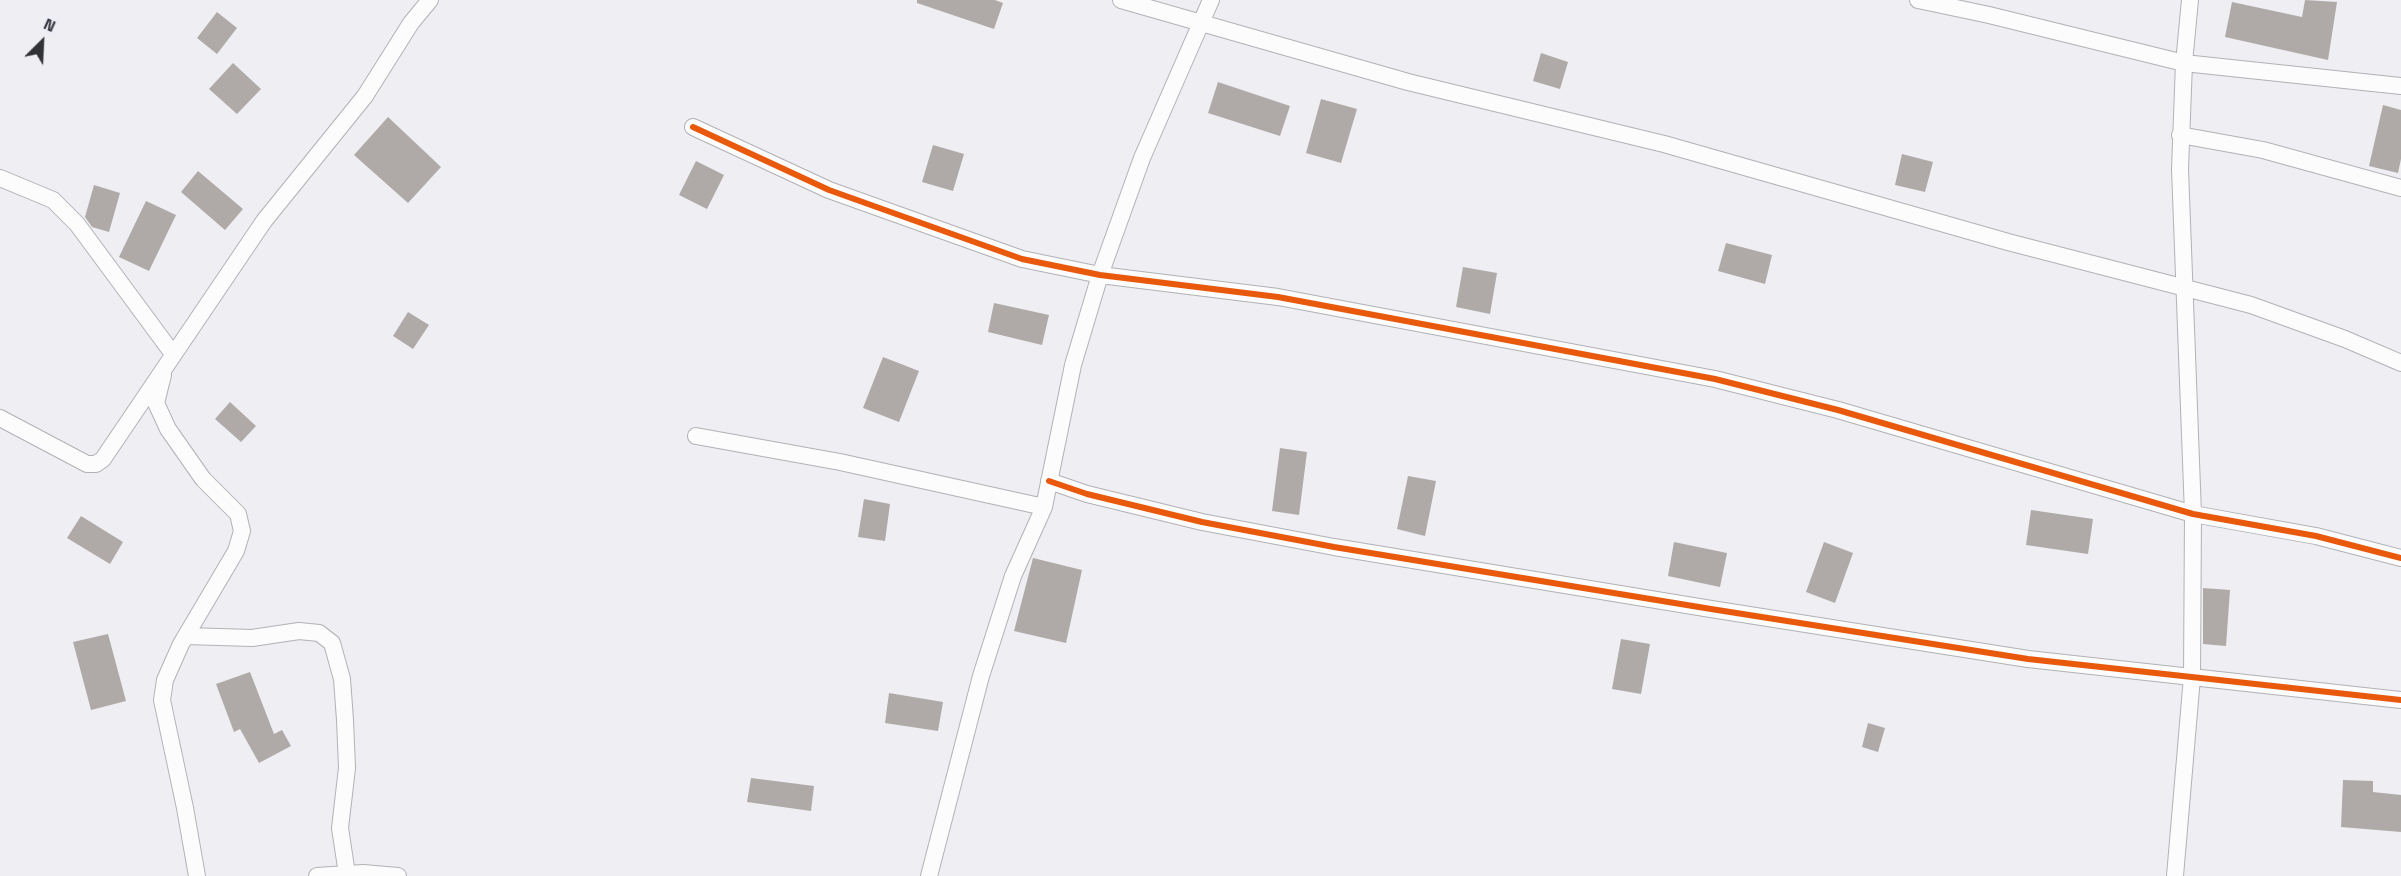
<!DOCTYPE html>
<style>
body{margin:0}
#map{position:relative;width:2401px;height:876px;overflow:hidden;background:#eeeef3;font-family:"Space Grotesk",sans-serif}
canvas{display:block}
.north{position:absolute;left:12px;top:12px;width:60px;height:60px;-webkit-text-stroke:4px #ebecf6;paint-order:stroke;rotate:24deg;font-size:16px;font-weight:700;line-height:24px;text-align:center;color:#313235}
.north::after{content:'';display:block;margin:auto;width:21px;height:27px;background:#313235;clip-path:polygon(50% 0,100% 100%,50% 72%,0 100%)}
</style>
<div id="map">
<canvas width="2401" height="876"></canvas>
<div class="north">N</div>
</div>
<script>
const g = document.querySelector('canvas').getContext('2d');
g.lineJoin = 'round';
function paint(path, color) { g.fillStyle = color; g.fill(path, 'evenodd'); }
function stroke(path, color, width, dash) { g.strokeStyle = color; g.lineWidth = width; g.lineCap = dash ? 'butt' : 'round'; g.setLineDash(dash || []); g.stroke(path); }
const building = new Path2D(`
 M917,0H995L1003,3L994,29L917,3Z
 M2305,0L2337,2L2328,60L2225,37L2232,2L2302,17Z
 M217,12L237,28L217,54L197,38Z
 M1541,53L1568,62L1560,89L1533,81Z
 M233,63L261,89L237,114L209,89Z
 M1218,82L1290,106L1280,136L1208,113Z
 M1321,99L1357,109L1341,163L1306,153Z
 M2383,105L2401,110V159L2398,173L2369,166Z
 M388,117L441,167L408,203L354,155Z
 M933,145L964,154L953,191L922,182Z
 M1902,154L1933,162L1925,192L1895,185Z
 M696,161L724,175L707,209L679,195Z
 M198,171L243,209L225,230L181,192Z
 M94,185L120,193L109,232L92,227L85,217Z
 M146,201L176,215L149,271L119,257Z
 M1726,243L1772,255L1765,284L1718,271Z
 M1463,267L1497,273L1490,314L1456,307Z
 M994,303L1049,315L1042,345L988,332Z
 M408,312L429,325L413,349L393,336Z
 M883,357L919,371L899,422L863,408Z
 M230,402L256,426L241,442L215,419Z
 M1280,448L1307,452L1299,515L1272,511Z
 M1408,476L1436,481L1425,536L1397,529Z
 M864,499L890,504L885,541L858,537Z
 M2031,510L2093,519L2088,554L2026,545Z
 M81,516L123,542L110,564L67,538Z
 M1674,542L1727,553L1720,587L1668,576Z
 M1824,542L1853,553L1835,603L1806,592Z
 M1033,558L1082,570L1066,643L1014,631Z
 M2203,588L2230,590L2226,646L2203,644Z
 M108,634L126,701L91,710L73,642Z
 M1621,639L1650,644L1641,694L1612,689Z
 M250,672L274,734L282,730L291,746L259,763L240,729L234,732L216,684Z
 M889,693L943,702L938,731L885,723Z
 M1868,723L1885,728L1878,752L1862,747Z
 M751,778L814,786L811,811L747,802Z
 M2343,780L2373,781V792L2401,795V832L2341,827Z`);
const street = new Path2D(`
 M1121,0L1408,82L1664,144L2008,242L2251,305L2345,339L2401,363
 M1918,0L1989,15L2184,63L2401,86
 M693,127L829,190L1022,259L1100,275L1278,297L1715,379L1838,410L2193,514L2316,536L2401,558
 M2180,135L2263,150L2401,188
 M0,178L53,200L77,224L173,354
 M163,375L156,403L168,429L203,479L238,514L242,531L236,551L181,644L165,680L162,700L185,808L197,876
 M0,418L87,464H96L103,459L264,221L365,96L411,23L430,0
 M696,436L840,462L1044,507
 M1049,481L1087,494L1202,522L1334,547L1711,609L2028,659L2401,700
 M186,636L252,638L299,631L319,633L332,643L342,679L345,720L347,768L340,828L347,874
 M317,876L363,873L398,876
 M929,876L981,676L1013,576L1044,507L1073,365L1100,275L1142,158L1211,0
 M2175,876L2192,677L2193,514L2180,169L2184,63L2190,0`);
const cycleway = new Path2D(`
 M693,127L829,190L1022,259L1100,275L1278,297L1715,379L1838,410L2193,514L2316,536L2401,558
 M1049,481L1087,494L1202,522L1334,547L1711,609L2028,659L2401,700`);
paint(building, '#afaaa8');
stroke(street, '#b1b2b5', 18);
stroke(street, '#fcfcfd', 16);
stroke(cycleway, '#e8590c', 6);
</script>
